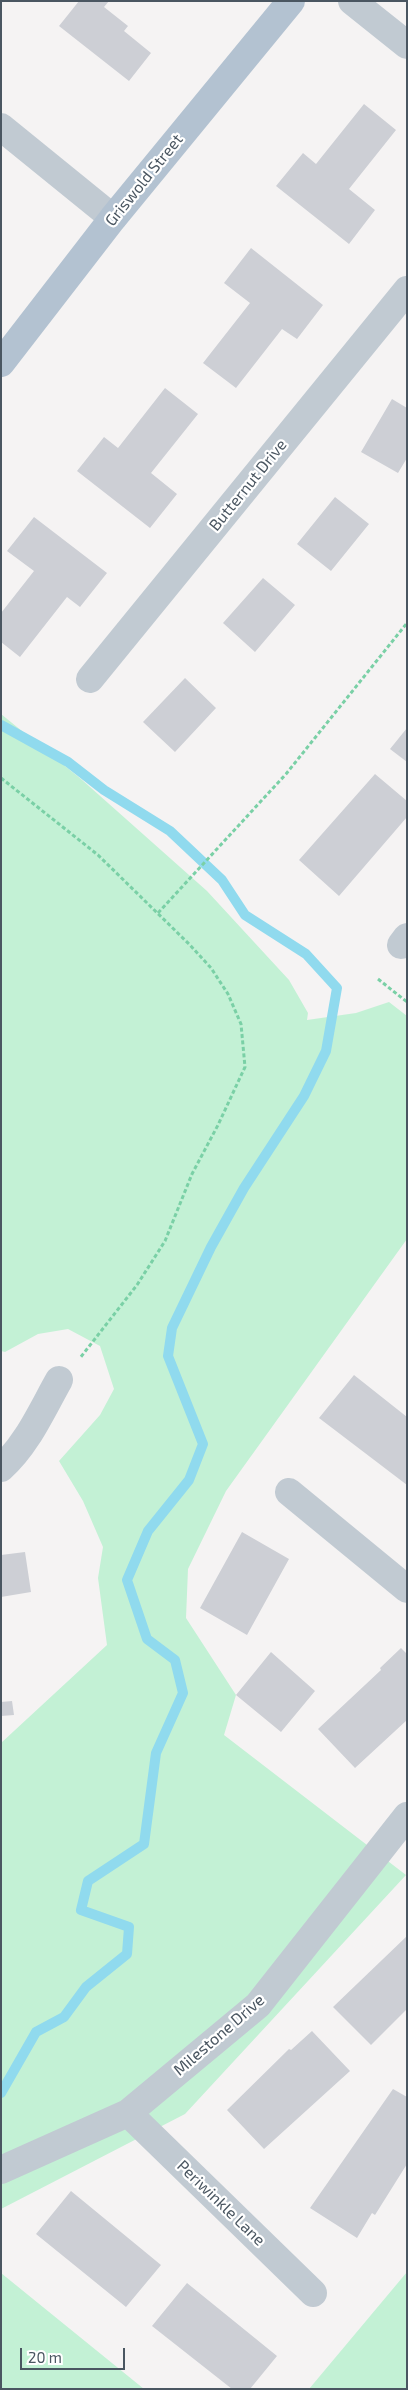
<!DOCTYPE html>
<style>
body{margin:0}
#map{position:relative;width:408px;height:2390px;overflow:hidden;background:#f5f3f3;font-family:"Exo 2",sans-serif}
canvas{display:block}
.frame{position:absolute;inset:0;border:2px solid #4a5661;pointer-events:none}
.scale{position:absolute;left:20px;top:2348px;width:105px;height:22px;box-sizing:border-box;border:2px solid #4a5661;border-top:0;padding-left:6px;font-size:15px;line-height:18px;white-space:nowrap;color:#4a5661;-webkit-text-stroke:4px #fff;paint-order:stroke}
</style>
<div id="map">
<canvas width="408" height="2390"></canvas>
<div class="frame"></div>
<div class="scale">20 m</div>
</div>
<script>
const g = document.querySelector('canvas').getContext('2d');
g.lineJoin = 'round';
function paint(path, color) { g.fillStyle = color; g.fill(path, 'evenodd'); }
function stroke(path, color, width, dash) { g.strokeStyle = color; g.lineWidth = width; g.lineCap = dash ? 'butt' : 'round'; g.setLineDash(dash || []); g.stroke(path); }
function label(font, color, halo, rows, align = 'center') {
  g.font = font + ' "Exo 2",sans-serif'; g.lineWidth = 4.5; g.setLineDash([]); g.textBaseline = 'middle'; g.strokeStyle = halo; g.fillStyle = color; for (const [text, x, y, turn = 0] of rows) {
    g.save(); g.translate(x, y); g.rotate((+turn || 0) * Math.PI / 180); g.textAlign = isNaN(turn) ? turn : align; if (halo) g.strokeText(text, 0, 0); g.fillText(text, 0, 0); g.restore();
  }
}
const green = new Path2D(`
 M1,714L81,779L207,891L289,980L308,1013L307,1020L356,1013L389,1002L407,1016V1239L226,1491L188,1569L186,1618L236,1695L224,1735L406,1875L185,2114L1,2209V1743L107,1645L98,1578L103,1547L83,1501L59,1461L100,1415L114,1389L100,1346L68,1329L38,1334L5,1352L1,1351Z
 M407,2272V2389H309Z
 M1,2273L144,2389H1Z`);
const stream = new Path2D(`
 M1,725L68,762L104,790L170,831L222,880L245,915L306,954L337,988L326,1051L304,1096L244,1188L211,1247L172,1328L168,1356L203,1444L189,1480L148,1531L127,1580L147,1639L175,1660L183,1693L156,1753L144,1844L88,1881L81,1910L129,1927L127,1954L86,1987L64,2017L36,2032L1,2093`);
const building = new Path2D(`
 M79,1H109L104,7L128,26L124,31L151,53L129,81L59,26Z
 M364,104L396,130L349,189L375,210L349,244L276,186L303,153L316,164Z
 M251,248L323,305L297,339L282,329L236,388L203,363L250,303L224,283Z
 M165,388L198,414L151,473L177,494L150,528L77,471L104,437L118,448Z
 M392,399L407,408V458L398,473L361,452Z
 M335,497L369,524L331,571L297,544Z
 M34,517L107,573L80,607L67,597L20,657L1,642V613L34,571L7,551Z
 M263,578L295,605L255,652L223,623Z
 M185,678L216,708L175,752L143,722Z
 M407,728V762L390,749Z
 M375,774L407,801V817L339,896L299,860Z
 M354,1375L407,1417V1485L319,1418Z
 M242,1532L289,1559L247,1635L200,1608Z
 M25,1552L31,1592L1,1597V1555Z
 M401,1648L407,1654V1720L355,1768L318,1729L381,1670L380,1668Z
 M271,1652L315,1691L281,1732L236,1695Z
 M12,1701L14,1715L1,1716V1702Z
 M407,1936V2009L371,2045L333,2007Z
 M312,2031L350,2071L264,2149L227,2110L289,2049L291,2050Z
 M393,2089L407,2097V2164L375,2215L372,2213L357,2238L310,2208Z
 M71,2191L161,2265L126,2307L36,2234Z
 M187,2283L277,2356L250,2389H232L152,2326Z`);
const path = new Path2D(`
 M1,778L98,855L190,945L211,968L228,994L241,1024L245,1067L218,1125L192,1174L165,1241L137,1285L80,1358
 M158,913L286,774L407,623
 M378,979L407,1002`);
const minor = new Path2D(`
 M352,1L407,45
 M1,127L113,218
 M90,679L407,290
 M401,945L407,937
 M1,1468C27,1445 42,1410 59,1380
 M289,1492L407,1589
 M128,2113L313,2293
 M1,2170L128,2113L258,2005L407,1816`);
const major = new Path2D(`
 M1,363L113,218L291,1`);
const streetNames = [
 ["Griswold Street",144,180,-51],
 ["Butternut Drive",248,485,-51],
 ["Milestone Drive",219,2035,-41],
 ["Periwinkle Lane",221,2203,44]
];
paint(green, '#c3f1d5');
stroke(stream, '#90daee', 10);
paint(building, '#cdcfd5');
stroke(path, '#7ad0a6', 3, [4, 2.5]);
stroke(minor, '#c1cad2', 28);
stroke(major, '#b3c2d1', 28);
label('16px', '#4a5661', '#fff', streetNames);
</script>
